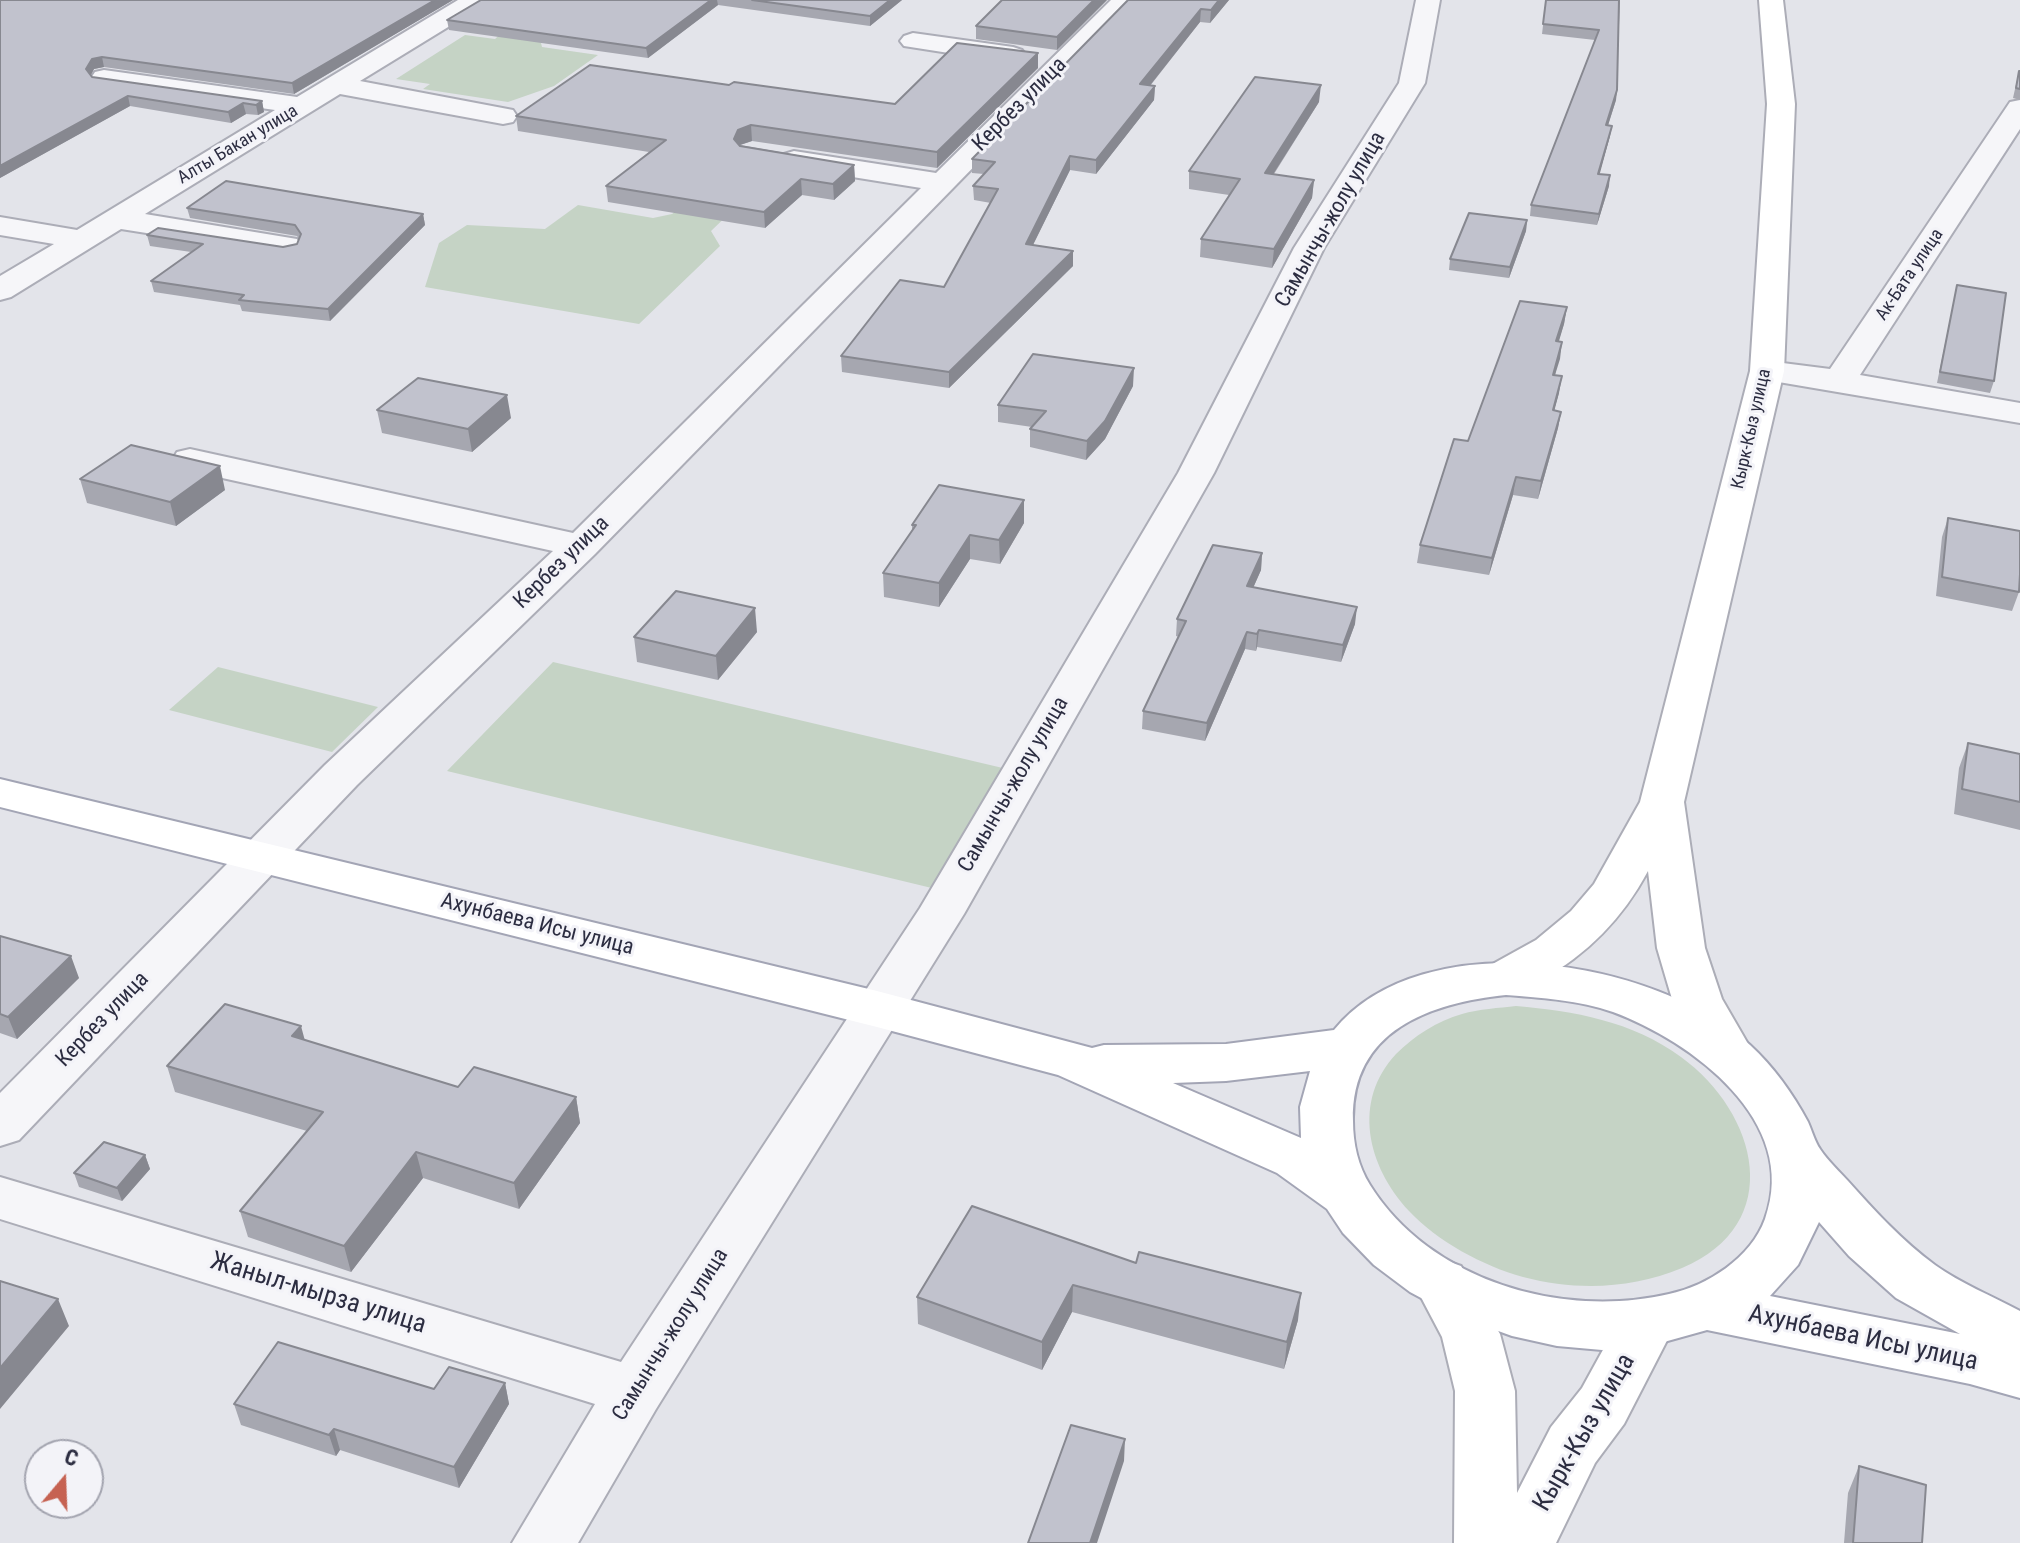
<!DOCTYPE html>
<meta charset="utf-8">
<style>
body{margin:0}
#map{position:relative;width:2020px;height:1543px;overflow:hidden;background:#e3e4ea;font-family:"Roboto Condensed",sans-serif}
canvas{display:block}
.north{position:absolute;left:24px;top:1439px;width:80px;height:80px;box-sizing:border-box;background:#f3f3f8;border:2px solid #a3a4af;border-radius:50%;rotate:19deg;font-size:22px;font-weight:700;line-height:32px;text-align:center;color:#2c2d41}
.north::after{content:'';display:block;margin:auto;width:28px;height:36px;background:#c66252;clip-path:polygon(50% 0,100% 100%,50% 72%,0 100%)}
</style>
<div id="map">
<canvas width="2020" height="1543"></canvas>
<div class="north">С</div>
</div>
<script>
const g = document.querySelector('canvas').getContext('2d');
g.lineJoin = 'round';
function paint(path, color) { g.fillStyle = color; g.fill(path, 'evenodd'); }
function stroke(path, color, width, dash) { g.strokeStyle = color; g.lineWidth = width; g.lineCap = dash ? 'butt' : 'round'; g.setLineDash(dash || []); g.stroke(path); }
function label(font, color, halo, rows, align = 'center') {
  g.font = font + ' "Roboto Condensed",sans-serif'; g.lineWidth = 6; g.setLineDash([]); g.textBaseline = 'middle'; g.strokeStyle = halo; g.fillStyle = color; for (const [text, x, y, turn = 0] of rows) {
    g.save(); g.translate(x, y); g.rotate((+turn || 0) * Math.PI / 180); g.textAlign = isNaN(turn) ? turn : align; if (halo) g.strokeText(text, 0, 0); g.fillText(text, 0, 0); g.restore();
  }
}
const green = new Path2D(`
 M575,21L541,43L542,47L598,55L554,86L508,102L423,89L430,84L396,79L465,35L495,39L506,29Z
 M723,176L762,182L711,231L720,246L639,324L425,287L439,243L467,225L545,229L578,205L653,218L672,214Z
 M553,662L1007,769L940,890L447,771Z
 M218,667L378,707L332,752L169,710Z
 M1516,1006C1574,1011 1632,1021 1681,1057C1758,1113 1787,1224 1682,1268C1631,1289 1577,1291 1523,1277C1483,1266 1437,1241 1409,1211C1367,1166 1352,1101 1396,1054C1414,1036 1437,1021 1462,1014C1479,1009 1499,1008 1516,1006Z`);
const street = new Path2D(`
 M458,0H487L484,5L360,81L513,110L517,116L513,122L503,124L340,94L145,214L297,239L301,246L297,253L286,255L121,229L11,297L0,300V276L54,244L0,235V217L77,230L275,110L104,86L95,84L91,78L95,72L104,70L297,97Z
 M1111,0H1137L595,554L357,785L19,1140L0,1146V1093L325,765L553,551L177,468L172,460L177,452L190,449L573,533L921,188L784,166L780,160L784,154L794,151L936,173Z
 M1416,0H1440L1425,83L1324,248L1214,473L964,914L656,1409L578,1543H512L595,1404L0,1219V1177L621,1362L920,908L1178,473L1294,248L1399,83Z
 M913,33L1013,47L1022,50L1026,55L1022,60L1013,63L904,46L900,41L904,36Z
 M2020,100V129L1860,375L2020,403V423L1755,378L1750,371L1755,364L1767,361L1830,369L2010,102Z`);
const secondary = new Path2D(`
 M1759,0H1783L1795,104L1784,371L1684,802L1705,948L1722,999L1755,1056L1747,1069L1729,1074L1711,1069L1672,999L1657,948L1648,871C1622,919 1588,954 1541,980C1531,986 1518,994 1507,995C1501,995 1494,991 1489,990L1481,978L1489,966L1536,940L1571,911L1594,884L1640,802L1750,371L1767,104Z
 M1441,1259L1461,1266L1500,1334L1515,1391L1517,1493L1551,1427L1582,1388L1627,1306L1647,1299L1667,1306L1676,1323L1624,1424L1595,1463L1556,1543H1454L1455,1391L1442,1337L1413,1282L1421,1266Z`);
const primary = new Path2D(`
 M0,779L877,991L1092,1048L1104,1045L1226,1044L1334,1030C1423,921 1656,959 1750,1045C1774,1067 1793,1094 1808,1122C1812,1131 1815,1142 1820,1149C1828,1161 1839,1171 1848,1181C1875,1211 1902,1241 1935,1265C1960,1283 1992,1296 2020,1311V1398L1970,1384L1707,1330L1646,1347L1602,1350L1557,1346L1512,1336L1449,1313L1410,1292L1374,1265L1343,1233L1327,1209L1277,1173L1058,1075L877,1027L0,807ZM1506,995C1542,998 1579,1000 1613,1012C1691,1041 1801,1121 1765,1219C1751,1258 1707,1286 1669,1294C1562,1319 1430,1281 1370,1185C1358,1166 1353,1143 1353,1121C1351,1030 1430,1003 1506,995ZM1310,1071L1300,1107L1301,1138L1173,1083L1226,1081ZM1819,1222L1849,1256L1896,1298L1960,1334L1770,1296L1798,1265Z`);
const wall = new Path2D(`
 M0,0H453L294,94L104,67L94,69L91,76L92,77L262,101L264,112L258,115L246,114L231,123L130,106L0,178Z
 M680,0H902L870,26L718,5L648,58L449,30L447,20Z
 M1107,0L1057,50L976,39V26Z
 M1128,0H1229L1210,23L1200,22L1150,86H1155L1154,100L1096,174L1070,170L1033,245L1073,251V266L949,388L842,372L841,356L944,287L991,203L974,200L973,186L984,174L972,173V159Z
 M1546,0H1620L1616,100L1608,125L1610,136L1599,174L1609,186L1597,225L1530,216L1531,205L1595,40L1542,34Z
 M1038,53V68L937,168L752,141L740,145L854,165L855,181L834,200L802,195L765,228L608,202L606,186L649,152L518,131L516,116L729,85L895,104Z
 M2019,71H2020V100L2013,98Z
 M1319,102L1274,174L1314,180L1312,198L1272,268L1200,257L1201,239L1229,195L1189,189V171Z
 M187,208L423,214L425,225L330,321L242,311L240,305L154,292L151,281L191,252L150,246L147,235L283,247L297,244L299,239L297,236L190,218Z
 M1527,220L1526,231L1509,278L1449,270L1450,259Z
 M1957,285L1994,381L1990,393L1937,383Z
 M1567,307L1564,324L1558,342H1562L1555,375L1559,393L1554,410L1561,412L1558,428L1538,499L1513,495L1489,575L1417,563L1420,545L1468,441Z
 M1133,386L1105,439L1086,460L1030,447V429L1032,427L998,422V405Z
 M377,410L511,418L472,452L382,433Z
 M80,479L225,490L176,526L87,503Z
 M1024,500V523L1000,564L970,559L939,607L884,597L883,573L912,531V525Z
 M1948,518L2019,592L2012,611L1936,596L1942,537Z
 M1262,553L1261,570L1253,588L1355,624L1341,662L1257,647L1256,651L1245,649L1205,741L1142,729L1143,711L1179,637L1176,636L1177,619Z
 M757,632L718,680L637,662L634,637Z
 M1968,743L2020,754V830L1954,814L1959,768Z
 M0,936L79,978L17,1039L0,1033Z
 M304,1040L458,1087L576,1097L580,1123L519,1209L423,1178L351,1272L248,1237L240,1211L307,1131L175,1092L167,1066Z
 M145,1155L150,1169L122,1201L79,1187L74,1173Z
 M972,1206L1298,1320L1284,1369L1072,1312L1042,1370L918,1324L917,1297Z
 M505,1383L509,1404L459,1488L340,1450L336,1456L241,1425L234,1404Z
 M1859,1466L1922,1543H1844L1848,1493Z`);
const shadedWall = new Path2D(`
 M435,0H453L294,94L292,83Z
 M711,0H717L718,5L648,58L646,48Z
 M890,0H902L870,26V16Z
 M1094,0H1107L1057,50V37Z
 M1219,0H1229L1210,23L1211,10Z
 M1201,9L1200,22L1140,98V84Z
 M1038,53V68L937,168V152Z
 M102,57L104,67L94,69L88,80L86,69L92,59Z
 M1321,85L1319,102L1263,190L1265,173Z
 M1155,86L1154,100L1096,174V160Z
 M1617,90L1616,100L1605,135L1606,125Z
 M128,96L130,106L0,178V166Z
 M262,101L264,112L258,115L256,105Z
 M243,103L246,114L231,123L228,112Z
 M751,125L752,141L740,145L734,139L738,130Z
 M1612,126L1610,136L1597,184L1598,174Z
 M1070,156V170L1026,259V244Z
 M854,165L855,181L834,200L833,184Z
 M1610,175L1609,186L1597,225L1599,214Z
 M801,179L802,195L765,228L764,212Z
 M1314,180L1312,198L1272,268L1274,249Z
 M423,214L425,225L330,321L328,309Z
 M1527,220L1526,231L1509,278L1510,267Z
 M1073,251V266L949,388V372Z
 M1567,307L1564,324L1554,358L1556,341Z
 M1562,342L1560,359L1550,391L1553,375Z
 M1134,368L1133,386L1105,439L1086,460L1087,441Z
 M1562,376L1559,393L1550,427L1553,410Z
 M507,395L511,418L472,452L468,429Z
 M1561,412L1558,428L1538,499L1541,481Z
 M220,466L225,490L176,526L170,502Z
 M1516,477L1513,495L1489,575L1492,558Z
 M1024,500V523L1000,564L999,540Z
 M970,535V559L939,607V583Z
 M1262,553L1261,570L1246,604L1247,586Z
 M1357,607L1355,624L1341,662L1343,645Z
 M755,608L757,632L718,680L716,656Z
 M1259,630L1257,647L1256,651L1257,634Z
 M1247,632L1245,649L1205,741L1207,723Z
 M71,956L79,978L17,1039L8,1017Z
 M301,1026L308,1052L292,1036Z
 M576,1097L580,1123L519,1209L514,1183Z
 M416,1152L423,1178L351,1272L344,1246Z
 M145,1155L150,1169L122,1201L117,1188Z
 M1073,1285L1072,1312L1042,1370V1342Z
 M1301,1293L1298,1320L1284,1369L1287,1342Z
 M58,1299L69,1326L0,1409V1368Z
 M505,1383L509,1404L459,1488L454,1467Z
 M334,1429L340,1450L336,1456L329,1435Z
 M1125,1439L1124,1461L1097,1543H1090Z`);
const building = new Path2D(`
 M0,0H435L292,83L102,57L92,59L86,69L92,77L262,101L256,105L243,103L228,112L128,96L0,166Z
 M481,0H711L646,48L447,20Z
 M752,0H890L870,16Z
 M1002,0H1094L1057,37L976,26Z
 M1128,0H1219L1211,10L1201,9L1140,84L1155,86L1096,160L1070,156L1026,244L1073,251L949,372L841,356L900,280L944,287L998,189L973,186L995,162L972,159Z
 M1546,0H1619L1617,90L1606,125L1612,126L1598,174L1610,175L1599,214L1531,205L1599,30L1543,24Z
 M957,43L1038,53L937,152L751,125L738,130L734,139L740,146L854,165L833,184L801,179L764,212L606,186L666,140L516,116L590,65L729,85L734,82L895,104Z
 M2019,71H2020V89L2016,88Z
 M1255,77L1321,85L1265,173L1314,180L1274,249L1201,239L1240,179L1189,171Z
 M226,181L423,214L328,309L239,300L244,295L151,281L203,244L147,235L158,228L283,247L297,244L301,234L295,225L187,208Z
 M1469,213L1527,220L1510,267L1450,259Z
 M1957,285L2006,293L1994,381L1940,372Z
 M1520,301L1567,307L1556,341L1562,342L1553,375L1562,376L1553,410L1561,412L1541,481L1516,477L1492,558L1420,545L1454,439L1468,441Z
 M1033,354L1134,368L1105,421L1087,441L1030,429L1046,411L998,405Z
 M418,378L507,395L468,429L377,410Z
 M131,445L220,466L170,502L80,479Z
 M939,485L1024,500L999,540L970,535L939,583L883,573L916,525H912Z
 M1948,518L2020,531V574L2019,592L1942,577Z
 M1213,545L1262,553L1247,586L1357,607L1343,645L1259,630L1257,634L1247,632L1207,723L1143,711L1186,621L1177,619Z
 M676,591L755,608L716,656L634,637Z
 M1968,743L2020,754V802L1962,789Z
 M0,936L71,956L8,1017L0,1014Z
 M225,1004L301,1026L292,1036L458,1087L474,1067L576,1097L514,1183L416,1152L344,1246L240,1211L323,1112L167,1066Z
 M104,1142L145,1155L117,1188L74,1173Z
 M972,1206L1136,1263L1139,1252L1301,1293L1287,1342L1073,1285L1042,1342L917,1297Z
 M0,1281L58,1299L0,1368Z
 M278,1342L434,1389L449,1367L505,1383L454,1467L334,1429L329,1435L234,1404Z
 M1071,1425L1125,1439L1090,1543H1028Z
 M1859,1466L1926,1485L1922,1543H1853Z`);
const farStreetnames = [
 ["Алты Бакан улица",238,145,-31],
 ["Ак-Бата улица",1910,275,-56],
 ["Кырк-Кыз улица",1752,429,-77]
];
const streetNames = [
 ["Кербез улица",1020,105,-45],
 ["Самынчы-жолу улица",1331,220,-60],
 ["Кербез улица",562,563,-44],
 ["Самынчы-жолу улица",1014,785,-60],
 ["Ахунбаева Исы улица",537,925,14],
 ["Кербез улица",103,1020,-46],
 ["Самынчы-жолу улица",671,1335,-58]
];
const nearStreetnames = [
 ["Жаныл-мырза улица",318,1294,17],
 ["Ахунбаева Исы улица",1863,1339,12],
 ["Кырк-Кыз улица",1585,1433,-60]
];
paint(green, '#c5d3c5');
stroke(street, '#acadb7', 4);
stroke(secondary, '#acadb7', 4);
stroke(primary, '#a3a5b5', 4);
paint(street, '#f6f6f9');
paint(secondary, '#fff');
paint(primary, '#fff');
paint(wall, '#a6a7b0');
paint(shadedWall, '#878890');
paint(building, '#c1c2cd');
stroke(building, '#878890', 2);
label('18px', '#2c2d41', '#f3f3f8', farStreetnames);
label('22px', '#2c2d41', '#f3f3f8', streetNames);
label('26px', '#2c2d41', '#f3f3f8', nearStreetnames);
</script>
